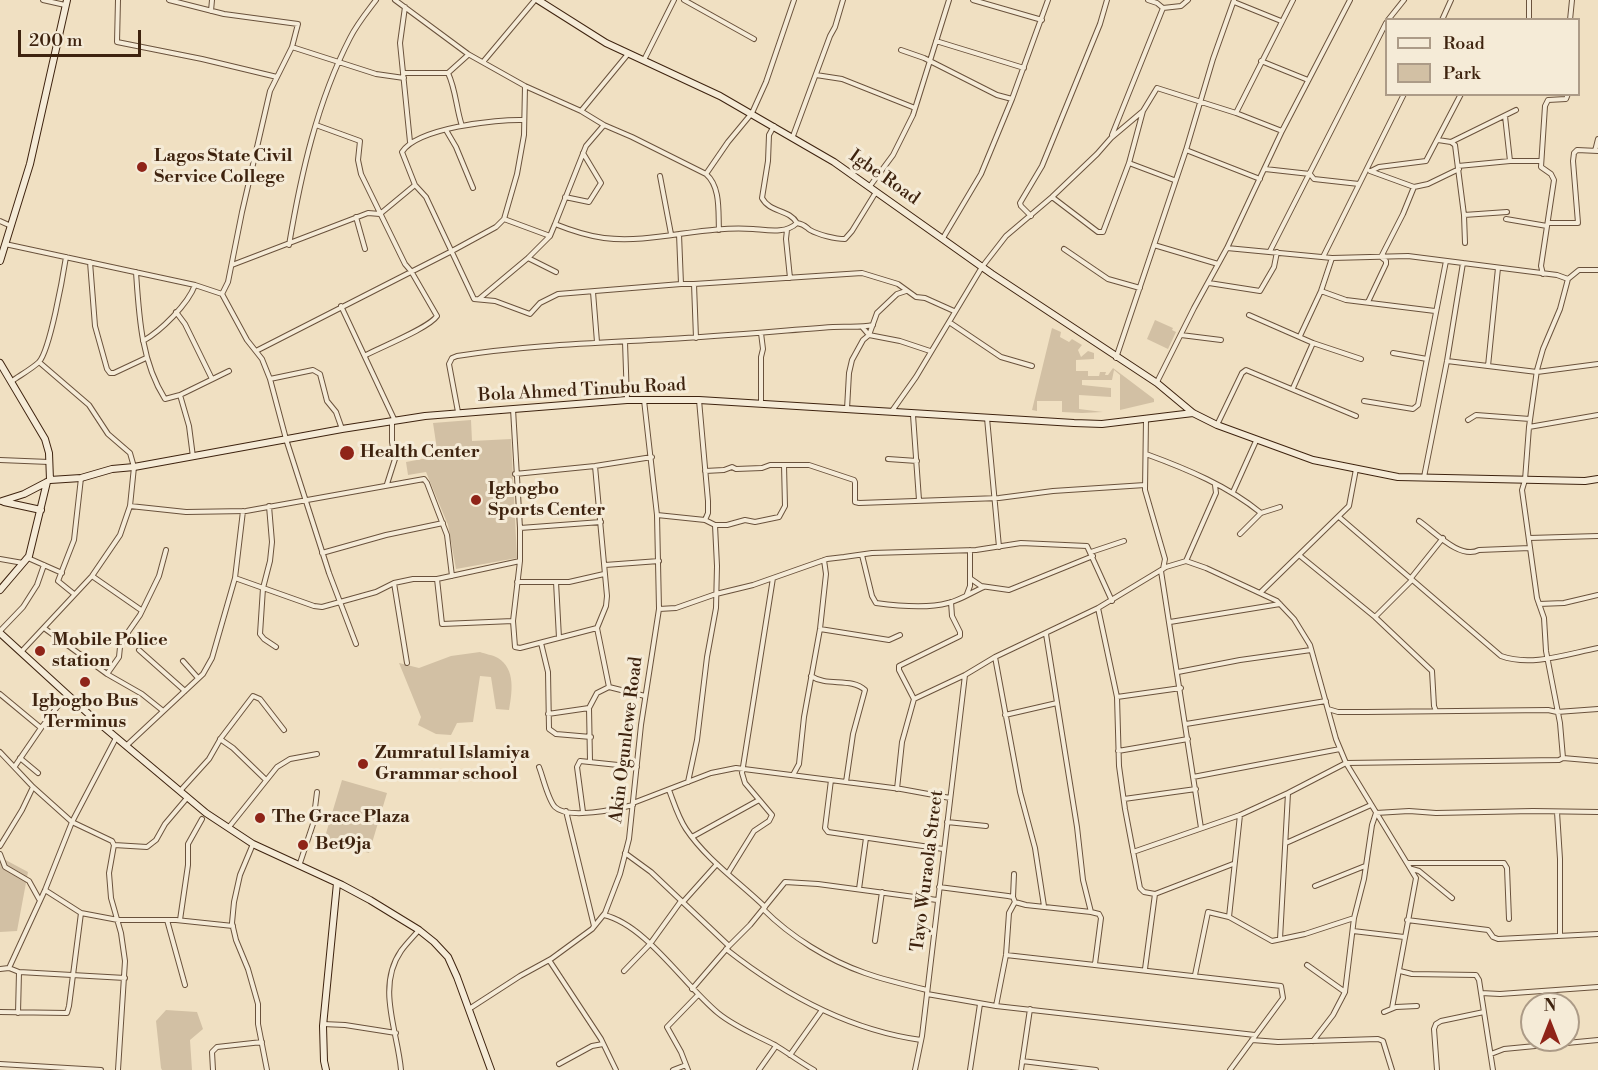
<!DOCTYPE html>
<style>
body{margin:0}
#map{position:relative;width:1598px;height:1070px;overflow:hidden;background:#f0e0c2;font-family:"Libre Bodoni",serif}
canvas{display:block}
.legend{position:absolute;left:1385px;top:18px;width:195px;height:78px;box-sizing:border-box;background:#f5ebd7;border:2px solid #ac9b87;margin:0;padding:8px 10px;list-style:none;font-size:18px;color:#3e230f}
.legend li{display:flex;align-items:center;gap:12px;height:30px}
.legend b{width:30px;border:2px solid #ac9b87}
.north{position:absolute;left:1520px;top:992px;width:60px;height:60px;box-sizing:border-box;background:#f5ebd7;border:2px solid #ac9b87;border-radius:50%;rotate:0deg;font-size:16px;font-weight:700;line-height:24px;text-align:center;color:#3e230f}
.north::after{content:'';display:block;margin:auto;width:21px;height:27px;background:#8f2418;clip-path:polygon(50% 0,100% 100%,50% 72%,0 100%)}
.scale{position:absolute;left:18px;top:30px;width:123px;height:27px;box-sizing:border-box;border:3px solid #3e230f;border-top:0;padding-left:8px;font-size:18px;line-height:21px;white-space:nowrap;color:#3e230f;-webkit-text-stroke:4px #f5ebd7;paint-order:stroke}
</style>
<div id="map">
<canvas width="1598" height="1070"></canvas>
<ul class="legend">
<li><b style="height:8px;background:#f5ebd7"></b>Road</li>
<li><b style="height:16px;background:#d2c0a4"></b>Park</li>
</ul>
<div class="north">N</div>
<div class="scale">200 m</div>
</div>
<script>
const g = document.querySelector('canvas').getContext('2d');
g.lineJoin = 'round';
function paint(path, color) { g.fillStyle = color; g.fill(path, 'evenodd'); }
function stroke(path, color, width, dash) { g.strokeStyle = color; g.lineWidth = width; g.lineCap = dash ? 'butt' : 'round'; g.setLineDash(dash || []); g.stroke(path); }
function label(font, color, halo, rows, align = 'center') {
  g.font = font + ' "Libre Bodoni",serif'; g.lineWidth = 6; g.setLineDash([]); g.textBaseline = 'middle'; g.strokeStyle = halo; g.fillStyle = color; for (const [text, x, y, turn = 0] of rows) {
    g.save(); g.translate(x, y); g.rotate((+turn || 0) * Math.PI / 180); g.textAlign = isNaN(turn) ? turn : align; if (halo) g.strokeText(text, 0, 0); g.fillText(text, 0, 0); g.restore();
  }
}
const green = new Path2D(`
 M1155,320L1173,328L1172,330L1176,332L1168,349L1147,339Z
 M1052,328L1061,332L1060,337L1069,342L1072,339L1082,345L1078,350L1081,357L1088,351L1094,353V359L1076,360V371H1088V376H1099L1100,372H1106L1105,375H1108L1113,368L1154,399V402L1120,410V375L1114,370L1112,380H1082V385L1111,388V397L1079,395V409L1103,412L1082,413L1062,412V401H1037V411L1032,410Z
 M471,420L472,441L511,439L517,558L456,569L448,525L426,472L408,475L406,462L438,456L433,423Z
 M480,652C485,654 493,655 498,658C516,669 512,693 509,710L496,709L491,677L480,676L473,722L457,723L451,735L436,734L418,725L421,717L399,663L419,668L451,656Z
 M342,780L387,793L369,853L324,840Z
 M0,857L28,872L17,931L0,932Z
 M166,1010L197,1012L203,1029L190,1040L192,1070H162L161,1068L156,1021Z`);
const street = new Path2D(`
 M43,0L65,5
 M118,0L117,42L202,59L277,77
 M169,0L224,14L298,24L292,47L270,91L242,212L228,282L222,294
 M395,0L468,54L525,86L581,111L604,125L632,137L706,174C721,187 718,212 719,230
 M684,0L754,39
 M973,0L1042,20
 M1148,0L1157,3L1163,8L1181,6L1188,0
 M1234,2L1281,21
 M405,7L400,43L410,142
 M211,11L212,0
 M1388,20L1404,0
 M1442,20L1451,0
 M1529,20V0
 M1570,20L1572,0
 M936,41L1024,68
 M292,47L376,74L404,78
 M901,50L924,58L997,95L1012,99
 M644,60L674,0
 M1261,61L1308,80
 M483,62L535,0
 M404,73H448L468,55
 M448,73C456,90 456,108 462,126
 M816,75L842,79L915,108
 M581,111L628,54
 M1236,113L1293,0
 M1505,116L1510,161
 M524,120C496,119 417,128 402,152L415,185L426,197L474,299L495,301L530,314L540,303L558,294L681,284H694L862,273L898,284L916,297L925,298L954,311
 M316,125L360,141L358,160L361,174L405,264L411,271L437,316C429,328 381,347 366,355
 M774,126L769,135L768,161L762,198C770,213 789,209 797,223
 M446,130L456,147L473,188
 M1112,135L1163,8
 M793,136L830,36L835,27L843,0
 M1438,140L1451,142L1516,110
 M1451,142L1455,145L1464,215L1465,243
 M1186,150L1260,179
 M1595,151L1598,139
 M1129,163L1174,180
 M1458,166L1510,161H1541
 M1265,169L1310,174L1314,179L1359,184
 M1370,171L1414,187L1428,184L1459,169
 M1371,171L1379,167L1426,161L1461,94
 M706,174L728,142L752,113L766,82L794,0
 M660,176L671,234
 M870,186L893,155L913,115L949,0
 M565,197L589,202L601,183L583,153
 M1052,197L1098,232H1103L1129,163L1143,111L1157,88L1236,113L1282,131
 M1464,215L1507,212
 M1031,216L1021,206L1020,203L1042,166L1100,24L1107,0
 M356,217L365,249
 M1506,219L1547,226
 M0,221L11,226
 M1549,223H1578L1573,161L1574,153L1577,150L1598,151
 M555,224L586,146L604,125
 M787,230L786,239L790,278
 M679,234L681,284
 M550,236L555,224C570,230 588,236 604,238C653,244 703,225 753,229C767,230 786,234 797,223C804,224 805,226 810,230C819,235 835,239 845,239L852,231L876,192
 M943,238L981,174L1012,99L1048,0
 M5,244L195,285L222,294L247,340L262,359L270,379L286,439L329,573L356,644
 M289,245C301,174 317,102 350,38C357,24 367,12 376,0
 M1154,245L1218,264
 M1227,248L1332,258L1408,256L1557,275L1568,279
 M1064,249L1108,279L1140,288
 M1270,251L1386,23
 M1323,257L1404,94
 M528,258L556,272
 M90,262L95,326L107,369L110,373H114L146,358
 M232,265L368,213L380,214L415,185
 M136,272C139,316 141,361 165,399L180,395L229,371
 M1543,274L1541,266L1554,180L1551,174L1541,167L1545,106L1548,100L1566,99L1568,94
 M1209,283L1260,291L1274,267L1277,252
 M694,284L696,338
 M1321,291L1346,300L1435,311
 M593,292L597,342
 M479,299L528,258L550,236L504,219
 M1368,302L1386,264V261L1381,257L1403,214L1414,187
 M341,306L395,421
 M176,312L185,324L212,379
 M1249,315L1313,343L1293,388
 M949,322L1001,357L1032,366
 M863,328L869,335L900,341L930,351
 M1181,335L1221,340
 M1300,336L1321,291L1332,258
 M143,341C161,331 188,304 195,285
 M625,342L627,400
 M1313,343L1361,359
 M256,351L452,251L496,227L504,219L517,174L524,135L525,86
 M1393,353L1427,359
 M1116,358L1186,150L1213,59L1234,0
 M1447,361L1537,372L1598,364
 M1488,366L1498,268
 M270,379L313,370L320,374L327,401L336,412L342,429
 M12,381C19,376 33,368 39,362C50,350 63,276 66,257
 M1157,382L1194,308L1227,248L1282,131L1350,0
 M180,395L189,426L193,457
 M699,400L708,501V513L705,520
 M1364,401L1413,409L1418,405L1446,261
 M761,403V357L763,349L761,333
 M513,409L520,528V561L513,621L515,647L520,648L597,628
 M847,409L849,373L852,360L863,340L869,335L877,313L897,294L906,291
 M892,411L916,377L982,267L1006,236L1052,197L1097,154L1111,138L1143,111
 M458,412L449,364L452,358L457,356C527,345 597,343 668,339C723,336 778,331 833,327C846,326 860,328 873,325
 M913,415L919,500
 M987,418L999,547
 M1146,419L1145,490L1165,559L1163,569
 M1468,420L1476,415L1530,419
 M1217,425L1242,373L1246,370L1356,416
 M1529,427L1598,415
 M1146,454C1187,469 1228,486 1261,513
 M888,459L917,461
 M0,460L49,462
 M595,466L607,596L606,606L597,628L609,687
 M705,471L724,470L732,467L736,469L762,468L770,465H809L854,480L855,482V502L859,503L999,498L1053,491L1145,485
 M515,474L595,466L652,457
 M1424,477L1447,361L1463,263
 M387,484L395,459L392,442V422
 M1233,492L1256,441
 M130,506L186,512L246,511L424,479L427,483L447,535L452,576
 M269,506L272,542L270,561L263,588L260,634L264,639L276,647
 M657,515L705,520L715,525H727L745,520L755,522L779,517L785,506L784,465
 M1339,517L1501,656C1531,667 1567,654 1598,648
 M1419,521C1435,532 1460,560 1479,550L1530,548
 M520,528L601,522
 M1240,534L1261,513L1280,507
 M1529,538L1598,536
 M1091,552L1124,541
 M322,553L386,535L443,523
 M862,555L872,596L876,603C898,606 926,609 948,603C961,600 972,592 984,587
 M1299,555L1375,617L1432,671L1434,706L1436,711
 M28,558L62,573
 M0,559L23,563
 M1186,561L1216,493L1215,485
 M605,565L659,561
 M1161,571L1201,828
 M92,576L141,610
 M235,578L314,606L322,607L376,592L394,583L413,579H437L520,561
 M1411,578L1443,538
 M437,579L442,624L513,621
 M971,579L981,586L1009,590L1093,556
 M517,582H569L604,574
 M556,582L559,638
 M394,583L407,663
 M1261,592L1349,506L1356,469
 M74,594L58,581L74,540L81,478
 M967,594L970,586V550
 M1539,604L1564,603L1598,595
 M1098,608L1117,697L1119,766L1125,809L1140,888L1144,892L1155,894L1233,864
 M659,609L676,608L716,594L753,585L827,559L844,557L872,553L976,550L1021,543L1087,546L1112,601
 M1375,617L1412,580
 M1170,622L1280,604
 M44,628L107,674L142,694L162,710
 M820,629L889,640L900,635
 M0,631L23,607L37,585L44,565
 M1046,634L1077,827L1083,880L1091,912L1099,914L1101,918L1095,964
 M541,643L548,672L549,729L556,734L591,737
 M139,650L185,691
 M21,652L92,576L120,535L130,506L134,467L130,453L108,434L89,405L39,362
 M995,657L1020,792L1035,848L1044,906
 M183,661L198,678
 M1178,672L1240,660L1311,650
 M107,674L119,657L120,647L126,635L140,615L159,576L166,550
 M811,676C827,687 851,677 865,690L853,734L846,782
 M0,694L41,728L15,766
 M1117,697L1181,688
 M914,699L965,675L995,657L1098,608L1166,567L1186,561L1206,568L1277,601L1294,619L1310,645L1336,739L1346,763L1416,878L1392,1008
 M1328,709L1338,712H1366L1548,710L1557,712L1598,709
 M548,714L589,708
 M1005,715L1057,703
 M1186,724L1326,701
 M41,728L61,702
 M220,739L233,748L266,780
 M126,746L203,674L212,658L235,578L243,511
 M1118,751L1188,739
 M0,752L33,787L72,822L112,841L114,845L109,873L111,898L121,933L125,961L118,1070
 M20,758L38,773
 M1563,758L1560,723L1546,651L1544,618L1537,598L1522,490L1525,480L1529,427L1537,370L1543,349L1560,309L1568,279L1579,270H1598
 M590,761L589,708L597,693L609,687L645,696
 M539,767C543,777 548,800 555,807C568,820 617,809 633,805
 M793,775L799,764L804,717L820,629L826,574L824,560
 M1193,777L1340,749
 M831,780L825,828L828,832L943,849
 M688,782L697,740L707,657L716,608L717,566L715,525
 M897,789L902,742L914,699L899,670V666L960,636V632L952,616L951,602
 M669,790C674,803 678,817 686,829C706,859 739,882 765,907
 M180,791L209,759L221,738L253,696L260,699L284,730
 M1124,799L1196,789
 M633,803L711,773L736,768L901,789L950,798
 M566,811L594,926
 M583,812L577,767L580,761L637,767
 M1557,812L1560,859V936
 M947,822L986,826
 M229,827L277,767L290,759L317,754
 M692,837L759,800
 M1286,843L1371,805
 M253,844L240,875L234,902L232,923L236,940L248,969L258,1004V1024L267,1070
 M114,845L147,847L156,840L165,824L187,798
 M0,846L22,810L33,787
 M1133,852L1240,815L1288,793L1346,763L1559,760L1563,758L1598,761
 M625,853L651,872L729,946
 M0,854L5,867L29,881L39,899
 M1407,863H1504L1507,868L1509,919
 M299,866L313,824L317,792
 M1412,869L1419,871L1452,898
 M728,873L754,831L769,821L772,815L745,783L742,773L773,578
 M1315,886L1365,866
 M939,887L1008,896L1013,897L1015,902L1026,905L1091,912
 M859,889L866,838
 M45,890L81,913L118,920H176L233,926
 M1013,897L1014,874
 M683,902L717,864
 M763,909C791,937 828,960 865,973C885,980 906,985 927,990
 M604,915C646,925 684,985 718,1013C735,1027 756,1035 775,1045C788,1053 800,1062 814,1070
 M1229,917L1240,815
 M167,920L185,985
 M180,920L188,865V844L202,819
 M1407,920L1488,930L1493,937L1498,939L1598,934
 M1353,931L1404,937
 M1280,939L1288,793
 M875,941L882,892
 M726,949C783,994 849,1030 921,1040
 M1006,955L1281,986L1283,998L1230,1070
 M549,960L601,1039L616,1070
 M1307,965L1345,992
 M9,968L45,890L72,822L116,738
 M0,969L9,968L19,972L18,1013
 M1145,969L1155,894
 M624,971L650,944L681,901
 M1400,971L1412,974L1476,975L1479,980L1493,1070
 M19,972L125,978
 M1195,975L1208,912L1229,917L1272,941L1305,934L1354,918
 M692,989L729,946L750,925L785,882L818,884L937,900
 M1481,993L1500,994L1598,987
 M927,994L996,1006L1255,1035
 M996,1006L1006,955L1009,913L1015,902
 M469,1009L520,976L551,959L592,929L605,913L620,874L629,839L641,725L659,609L657,515L644,400
 M0,1012L67,1013L69,1006L81,913
 M1384,1012L1396,1007L1417,1006
 M323,1024L345,1025L396,1033
 M1252,1040L1278,1042L1378,1039L1383,1041L1392,1070
 M1313,1041L1333,1015L1345,992L1354,918L1364,879L1372,825L1376,813L1409,811L1436,813L1533,811L1598,812
 M1491,1054L1504,1049L1598,1040
 M790,1055L822,1010
 M1022,1061L1096,1070
 M0,1064L101,1070
 M559,1064L592,1046L603,1044
 M213,1070L212,1052L217,1047L262,1042
 M401,1070C398,1032 376,987 401,951C406,944 413,937 419,930
 M673,1070L686,1065
 M688,1070L681,1052L667,1027L698,995
 M759,1070L776,1046
 M915,1070L922,1036L965,675
 M970,1070L980,1004
 M1021,1070L1030,1009
 M1437,1070L1434,1029L1436,1024L1441,1021L1484,1012`);
const secondary = new Path2D(`
 M538,0L606,43L720,96L834,162L992,274L1157,383L1193,413L1217,425L1313,460L1398,477L1585,481L1598,479
 M0,261L30,164L67,0
 M0,363L45,439L49,453L50,480
 M50,480L81,478L112,469L134,467L342,429L425,416L627,400H699L1074,423L1102,424L1193,413
 M2,501L24,494L47,482
 M4,502L41,510
 M0,590L29,556L47,482
 M0,633L93,718L206,813L253,844L342,885L370,900L419,930L434,942L448,957L457,977L491,1070
 M326,1070L324,1061L323,1026L337,883`);
const markers = [
 [142,167,6,"#8f2418"],
 [347,453,8,"#8f2418"],
 [476,500,6,"#8f2418"],
 [40,651,6,"#8f2418"],
 [85,682,6,"#8f2418"],
 [363,764,6,"#8f2418"],
 [260,818,6,"#8f2418"],
 [303,845,6,"#8f2418"]
];
const poiNames = [
 ["Lagos State Civil",154,157],
 ["Service College",154,178],
 ["Health Center",360,453],
 ["Igbogbo",488,490],
 ["Sports Center",488,511],
 ["Mobile Police",52,641],
 ["station",52,662],
 ["Igbogbo Bus",85,702,"center"],
 ["Terminus",85,723,"center"],
 ["Zumratul Islamiya",375,754],
 ["Grammar school",375,775],
 ["The Grace Plaza",272,818],
 ["Bet9ja",315,845]
];
const streetNames = [
 ["Igbe Road",884,178,35],
 ["Bola Ahmed Tinubu Road",582,391,-3],
 ["Akin Ogunlewe Road",627,740,-83],
 ["Tayo Wuraola Street",928,871,-83]
];
paint(green, '#d2c0a4');
stroke(street, '#6a523c', 6);
stroke(secondary, '#3e230f', 8);
stroke(street, '#f5ebd7', 4);
stroke(secondary, '#f5ebd7', 6);
for (const [x, y, r, color] of markers) { const dot = new Path2D(); dot.arc(x, y, r, 0, 2 * Math.PI); g.fillStyle = color; g.fill(dot); stroke(dot, '#f5ebd7', 2); }
label('bold 18px', '#3e230f', '#f5ebd7', poiNames, 'left');
label('18px', '#3e230f', '#f5ebd7', streetNames);
</script>
